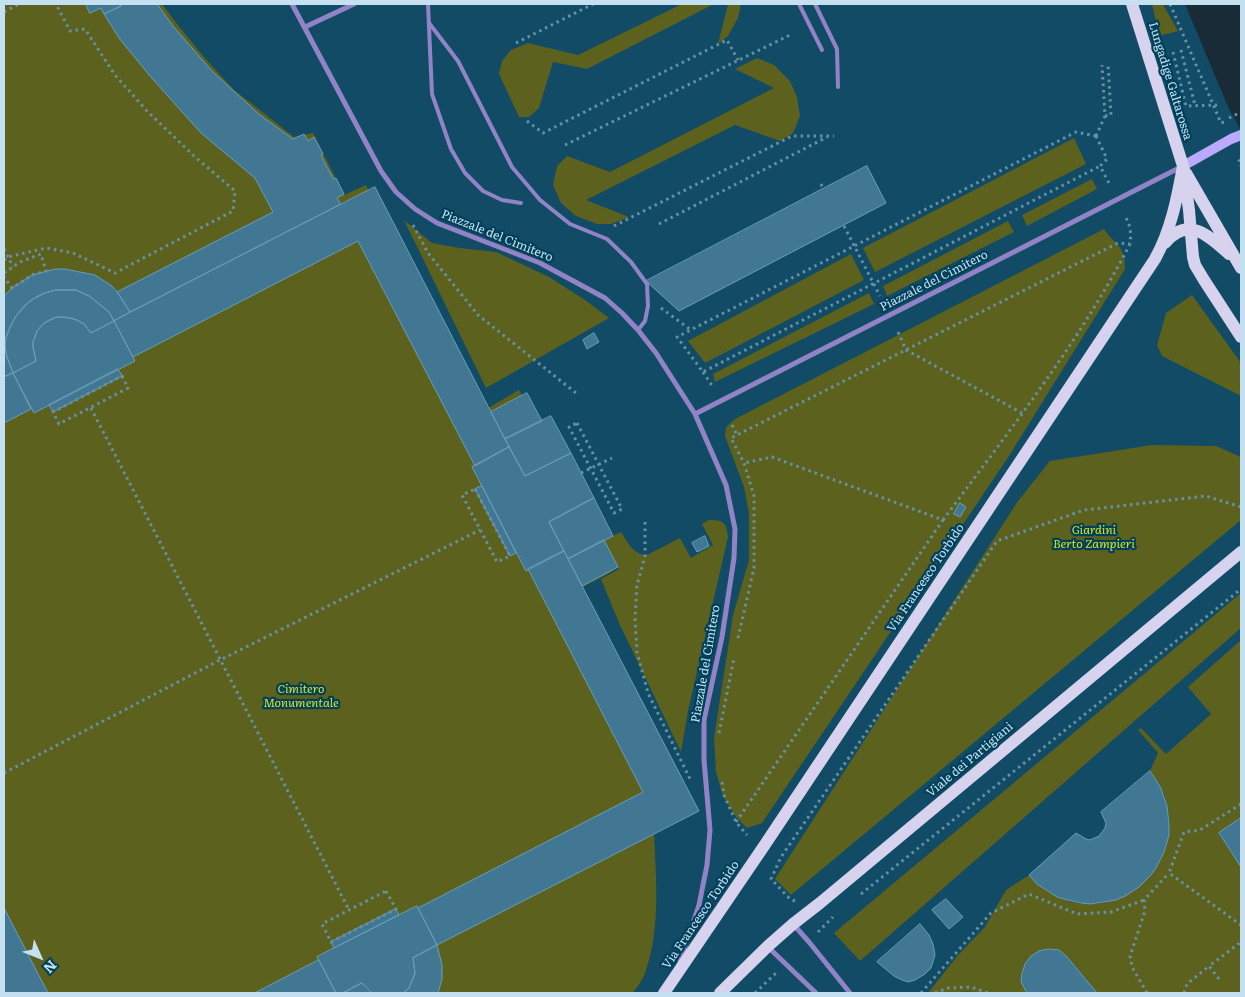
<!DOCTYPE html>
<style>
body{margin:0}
#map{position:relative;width:1245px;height:997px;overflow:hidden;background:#114b65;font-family:Literata,serif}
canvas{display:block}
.frame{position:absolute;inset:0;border:5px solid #c5e0f0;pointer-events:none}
.north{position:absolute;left:15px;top:932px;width:50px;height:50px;-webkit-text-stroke:4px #01405a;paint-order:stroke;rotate:134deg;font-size:14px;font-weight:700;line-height:20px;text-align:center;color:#c5e0f0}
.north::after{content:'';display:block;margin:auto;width:18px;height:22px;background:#c5e0f0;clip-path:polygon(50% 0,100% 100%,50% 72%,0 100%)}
</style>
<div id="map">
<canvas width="1245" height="997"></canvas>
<div class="frame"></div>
<div class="north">N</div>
</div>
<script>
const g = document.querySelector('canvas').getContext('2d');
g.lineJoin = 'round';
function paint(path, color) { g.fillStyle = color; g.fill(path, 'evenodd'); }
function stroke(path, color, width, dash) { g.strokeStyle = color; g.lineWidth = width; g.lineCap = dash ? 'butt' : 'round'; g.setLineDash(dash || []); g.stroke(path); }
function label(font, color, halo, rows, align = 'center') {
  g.font = font + ' Literata,serif'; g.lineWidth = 4.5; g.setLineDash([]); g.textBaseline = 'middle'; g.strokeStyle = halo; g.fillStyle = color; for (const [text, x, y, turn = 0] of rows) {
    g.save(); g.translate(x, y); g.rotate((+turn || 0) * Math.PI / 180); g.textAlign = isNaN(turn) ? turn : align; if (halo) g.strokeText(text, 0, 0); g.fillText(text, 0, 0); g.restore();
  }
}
const green = new Path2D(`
 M4,4H162L177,24L203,56L233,89L294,137L313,133L344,195L366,185L483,411L519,390L613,571L579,589L691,811L654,833C656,879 661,929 645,973C643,980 637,987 633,993H4Z
 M682,4H714L587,69L553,62L539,108L529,117H519L499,74L502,61L511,50L528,43L578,55Z
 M728,4H741L738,18L728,36L718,44Z
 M1152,4H1163C1167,13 1173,21 1178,31L1159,36Z
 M757,58L774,65L790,81L797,97L800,116L793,133L780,141L735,125L586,200L629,217L611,224H597L576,216L561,203L553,185L557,166L567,156L610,172L774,88L735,69Z
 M1074,138L1086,164L875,272L863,248Z
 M1092,179L1097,189L1027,226L1022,215Z
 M404,220L432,243L460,248L496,252L549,277L585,300L609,318L486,388Z
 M1008,221L1014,232L887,296L883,286Z
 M1104,229C1109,237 1113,239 1118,245C1124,252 1125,261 1125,269L1009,456L762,823L747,828L736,817L723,796L716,772L714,738L733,615L749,560V514L744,487L725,436L726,427L735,419Z
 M851,254L864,280L705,363L688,341Z
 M869,293L874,304L715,382L713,374Z
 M1192,295L1241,363V396L1162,356L1157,345L1166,313Z
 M1152,445L1216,446L1241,457V520L791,895L775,879L1018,501L1050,461Z
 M709,520C725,520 726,523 728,537L688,711L681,752L619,623L601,579L619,569L604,540L621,532C628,542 633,555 647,555L680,538L691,558L713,545L702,524Z
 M1241,593V628L860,961L834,933Z
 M1241,640V818L1219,834L1241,867V993H1097C1089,984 1068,954 1057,950C1039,944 1020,962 1021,980C1022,984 1024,988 1026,991L1025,993H975C967,990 962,992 954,993C946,994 937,993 928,993L958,955L985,927L1006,890L1029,875C1044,892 1066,904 1089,904C1133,904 1172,865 1169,820C1168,809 1166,797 1161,787C1158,782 1153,777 1150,771L1158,753L1138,730L1141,728L1166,754L1211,714L1188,687Z`);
const water = new Path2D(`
 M1185,4H1241V130L1229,109Z`);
const building = new Path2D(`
 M86,4H119L121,6L104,14L101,8L90,13Z
 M119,4H157L173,26L212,71L260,115L293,139L304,134L308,141L314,137L323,154L321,155L327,167L334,179L336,178L344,194L337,198L341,204L130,312L117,292L273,212L255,178L201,133L150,76L119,38L104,14L121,6Z
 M867,166L886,203L679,311L646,281Z
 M375,187L509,447L475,466L358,241L133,357L114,321Z
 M56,269H65L95,275L112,286L120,296L130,312L114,321L109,312L102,306L89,296L76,290H56L45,293L36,297L24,306L16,316L10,327L6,338L5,347L7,357L13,373L4,377V296L12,288L32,275Z
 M56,290H76L89,296L109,312L114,321L91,333L84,324L77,320L71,318L57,317L49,320L43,324L37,331L33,342V347L36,361L13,373L7,357L5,347L6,338L10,327L16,316L31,300L45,293Z
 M57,317H65L77,320L84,324L91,333L114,321L135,361L34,413L13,373L36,361L33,347V342L37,331L43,324Z
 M594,333L599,342L587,349L583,340Z
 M118,369L122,376L53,412L49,405Z
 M13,373L31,409L4,423V377Z
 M527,393L542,421L505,439L491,412Z
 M551,416L571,453L525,476L505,439Z
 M509,447L525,476L571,453L594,498L549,522L564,551L526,571L472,467Z
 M482,486L516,553L510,556L475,489Z
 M594,498L613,536L568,559L549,522Z
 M960,503L966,507L960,517L954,514Z
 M705,536L709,546L697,552L692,543Z
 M604,540L618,567L582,586L568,559Z
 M564,551L699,811L437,945L418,908L643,792L528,569Z
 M1150,771L1161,788L1167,806L1169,824V835L1164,852L1156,868L1150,876L1139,887L1125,896L1116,900L1090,904L1081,903L1064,899L1057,897L1037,884L1029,875L1076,833L1086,839L1090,840L1099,836L1105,828L1106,823L1101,812Z
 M1241,818V867L1219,833Z
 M946,899L963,917L949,929L932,910Z
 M417,906L437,945L413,958L415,973L409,988L403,993H372L362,983L343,993H336L317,957Z
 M4,908L48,993H4Z
 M396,909L399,915L334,948L331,942Z
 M920,924L929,935L933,944L935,955L931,968L925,974L915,980L908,982L902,980L894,976L877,962Z
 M437,945L442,965V979L438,993H403L409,988L413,979L415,973L413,958Z
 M1049,949L1059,950L1067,957L1097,993H1027L1021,982L1022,973L1025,964L1031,956L1039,951Z
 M319,960L336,993H255Z
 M362,983L372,993H343Z`);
const path = new Path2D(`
 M1170,4L1221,123L1224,122
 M4,12L19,4
 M516,43L593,4
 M1181,50L1195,105
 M1173,52L1186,106L1217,105
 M1105,116L1111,115L1108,64
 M1229,118L1241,112
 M527,121L543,133L727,40L738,60
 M1096,136L1076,132L677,337L703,372L1100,166
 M1096,136L1105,116L1102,65
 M1096,136L1107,159L1100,166L1109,183
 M565,145L790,35
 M1241,160L1239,161L1241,166
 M821,184L823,188
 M659,224L827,137
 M413,225L428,253L478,315L576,393
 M614,226L792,136H834
 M844,226L880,296
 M4,249L13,267
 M4,260L8,257L46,248L73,253L115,273L233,211L235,191L194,156L147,111L115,75L85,29L70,31L56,4
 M4,273L20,262L41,254L46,271L32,275L12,288L4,277
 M661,308L691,330
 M898,332L906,350L1022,413
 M703,372L713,387
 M122,376L128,388L59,424L53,412Z
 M91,408L349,910
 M577,423L622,509L614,513L569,427Z
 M732,425L737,435
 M581,473L612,458
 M475,489L510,556L497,562L462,495Z
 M943,520C1009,431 1079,343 1130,244
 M645,522V556L637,585L635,618L637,652L648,693L690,779
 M738,638L754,568V496L744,463L731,438L1118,243L1130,244C1131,234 1131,227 1126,218
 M719,733L734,658
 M4,773L220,660L480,530
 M722,782L724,795L736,822L747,835
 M1241,804L1200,830L1184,832L1169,873L1241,925
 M736,822L943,520L772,457L744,463
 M386,891L396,909L331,942L322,924Z
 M861,894L1241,589
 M795,901L790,899L771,879L781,857L997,541L1084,510L1206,496L1241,507
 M818,932L833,917
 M1219,979L1209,966L1241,942
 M755,993L776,973
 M921,993L991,913L1029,894L1077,914L1111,912L1144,900
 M935,993L948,988L971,987L988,993
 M1147,993L1132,967L1130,956L1145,911L1144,900L1169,873
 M1184,993L1187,984L1209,966`);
const lane = new Path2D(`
 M428,4L432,94L451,149L465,173L483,191L502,200L521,203
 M799,4L822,50
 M815,4L837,49L838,87
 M429,23L458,61L512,167L540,200L570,224L607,239L631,262L647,284L648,306L645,321L638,330`);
const street = new Path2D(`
 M292,4L381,171L396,192L415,209L437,223L540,263L605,298L622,313L638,330L656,353L695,414L726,485L735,529L734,558L722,637L704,720V760L710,830L707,865L699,905L680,962
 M305,27L354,4
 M695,414L1181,167
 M793,924L809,942L850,993
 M768,947L816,993`);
const secondary = new Path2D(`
 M1183,166L1231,139L1241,135`);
const primary = new Path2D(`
 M1132,4L1183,166L1189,210L1193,257L1195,265L1204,280L1241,337
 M1186,173L1241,268
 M1165,243C1188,215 1209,236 1229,254
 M664,993L764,846L1155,259C1171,230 1177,199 1183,166
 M720,993L768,946L793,924L820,903L1241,552`);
const streetNames = [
 ["Lungadige Galtarossa",1170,81,73],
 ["Piazzale del Cimitero",497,236,22],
 ["Piazzale del Cimitero",934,281,-27],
 ["Via Francesco Torbido",926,578,-56],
 ["Piazzale del Cimitero",706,664,-80],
 ["Viale dei Partigiani",970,760,-40],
 ["Via Francesco Torbido",701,915,-56]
];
const parkNames = [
 ["Giardini",1094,530],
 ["Berto Zampieri",1094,544],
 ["Cimitero",301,689],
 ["Monumentale",301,703]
];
paint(green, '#5c611d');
paint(water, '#182b36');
paint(building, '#427793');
stroke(building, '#689ebb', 1);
stroke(path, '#6691a6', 3, [2.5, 4]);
stroke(lane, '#9183c5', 4);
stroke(street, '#9183c5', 5);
stroke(secondary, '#baa9fc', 10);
stroke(primary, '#d7d3ee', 12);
label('12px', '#c5e0f0', '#01405a', streetNames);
label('italic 12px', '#d8e227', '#01405a', parkNames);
</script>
